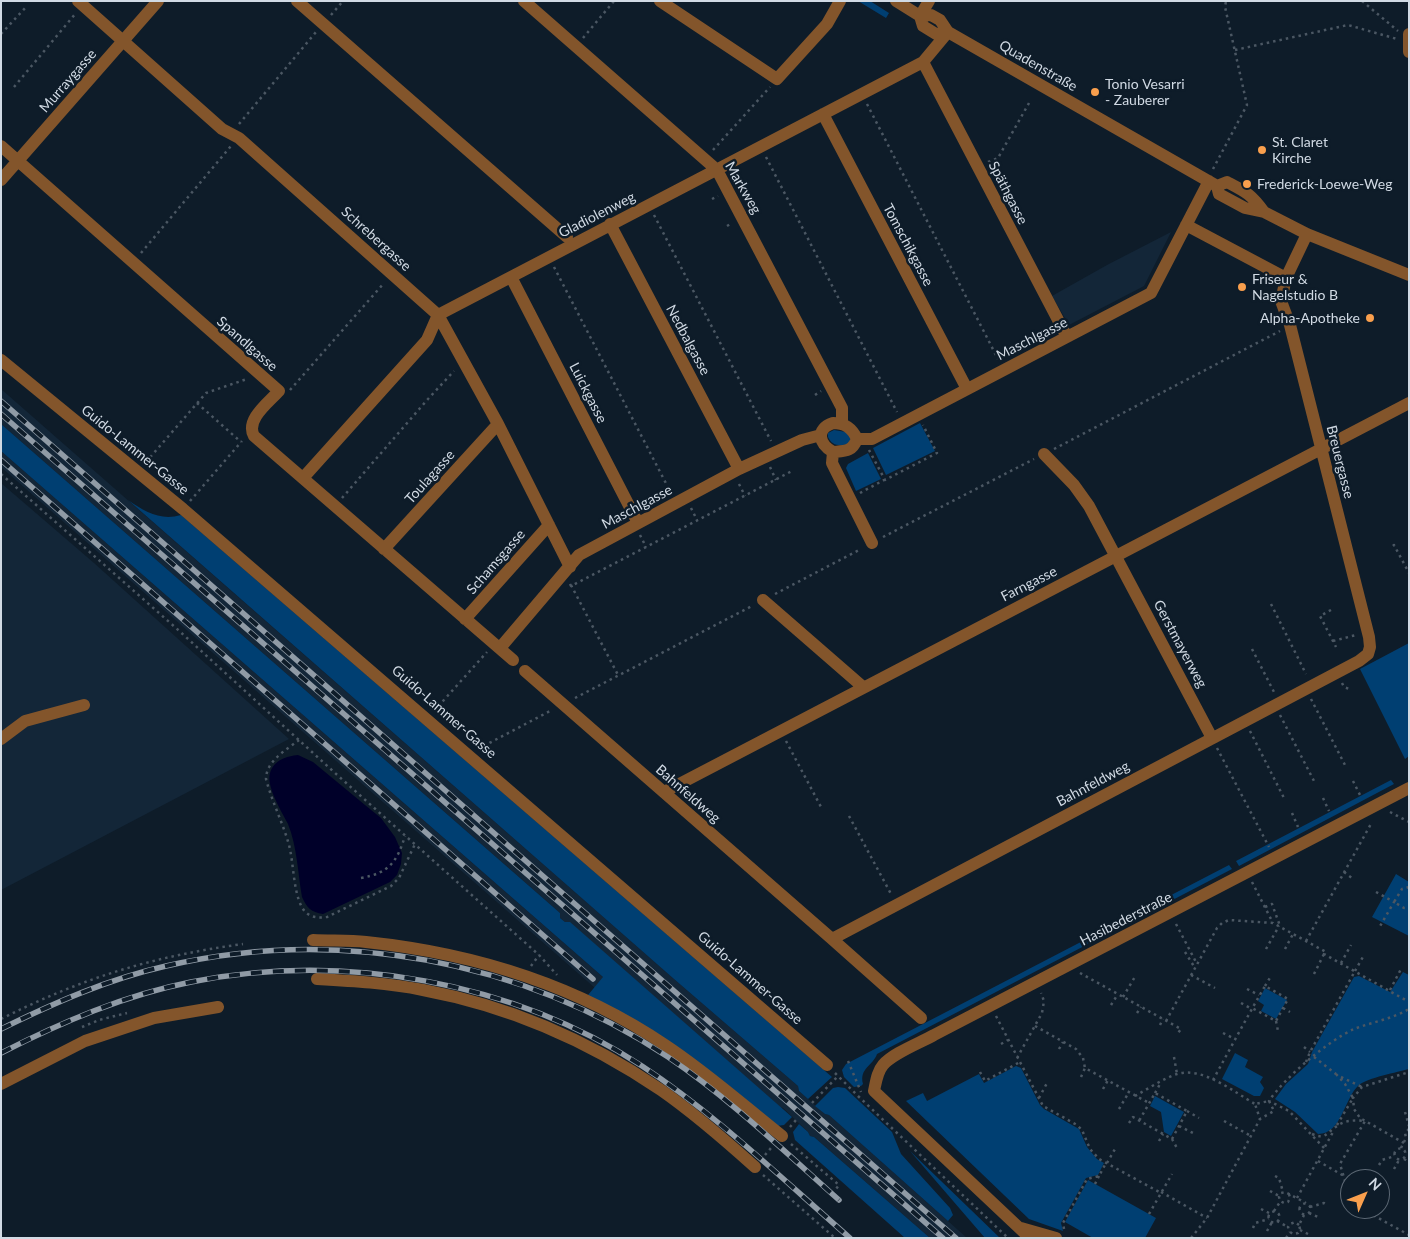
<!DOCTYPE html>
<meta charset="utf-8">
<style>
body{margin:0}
#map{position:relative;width:1410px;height:1239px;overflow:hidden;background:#0e1c29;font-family:Lato,sans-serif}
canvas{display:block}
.frame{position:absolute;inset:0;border:2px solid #d1dae4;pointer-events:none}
.north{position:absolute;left:1340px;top:1169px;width:50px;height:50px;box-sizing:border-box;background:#0e1c29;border:1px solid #5c6874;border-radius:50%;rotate:46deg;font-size:14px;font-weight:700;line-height:20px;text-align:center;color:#d1dae4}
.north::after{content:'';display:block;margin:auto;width:18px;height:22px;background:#f99f4d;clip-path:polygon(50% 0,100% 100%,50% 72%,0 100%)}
</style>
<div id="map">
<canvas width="1410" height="1239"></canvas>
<div class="frame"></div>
<div class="north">N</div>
</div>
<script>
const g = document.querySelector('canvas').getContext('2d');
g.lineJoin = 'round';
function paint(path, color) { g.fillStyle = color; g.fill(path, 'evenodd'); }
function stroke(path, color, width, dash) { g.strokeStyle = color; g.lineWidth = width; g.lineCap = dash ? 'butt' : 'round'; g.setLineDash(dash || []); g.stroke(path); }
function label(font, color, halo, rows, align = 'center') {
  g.font = font + ' Lato,sans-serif'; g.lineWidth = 5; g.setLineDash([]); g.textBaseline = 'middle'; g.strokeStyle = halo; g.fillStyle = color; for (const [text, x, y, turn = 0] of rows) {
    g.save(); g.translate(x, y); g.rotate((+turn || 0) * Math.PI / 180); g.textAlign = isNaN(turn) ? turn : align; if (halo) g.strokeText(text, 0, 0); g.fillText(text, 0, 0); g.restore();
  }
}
const built = new Path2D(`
 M1171,232L1144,286L1069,325L1052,296L1107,265Z
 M1,389L674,979L798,1086L799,1091L825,1114L829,1115L967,1238H930L814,1137L810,1136L808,1132L783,1108L780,1107L570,923L565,922L560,918V913L1,424Z
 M1,451L604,978L595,988L1,467Z
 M1,483L94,563L289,739L1,890Z`);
const green = new Path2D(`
 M858,1H870L889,13L886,18Z
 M920,423L935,451L886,475L873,448Z
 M1,424L560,913V918L565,922H570L792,1117L784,1125L777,1126L593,999L588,995L603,977L1,451Z
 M834,430L846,432L851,438L849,444C839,446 832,446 828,437V433Z
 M868,453L881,479L856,491L846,468L848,464Z
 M128,500C145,512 161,521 181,515L832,1077L808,1099L799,1091L798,1086L674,979Z
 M1409,643V756L1405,759L1360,669Z
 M1391,780L1394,784L1239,866L1236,861Z
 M1229,865L1232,869L877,1054C873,1066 859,1068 863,1084L861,1086L854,1087L844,1077L842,1070L846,1064Z
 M1396,874L1409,882V936L1372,917Z
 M1403,972L1409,975V1069C1398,1072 1367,1078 1359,1085C1344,1098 1342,1134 1318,1134L1295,1112L1275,1099L1286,1084L1308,1064L1312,1052L1354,977L1359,976L1390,992Z
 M1265,988L1287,1000L1276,1019L1261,1011L1264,1005L1258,1001Z
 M1235,1053L1248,1060L1245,1067L1263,1077L1260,1082L1264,1088L1260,1096H1254L1222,1079Z
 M1016,1066L1021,1068L1040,1105L1044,1109L1079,1129L1087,1147L1097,1159L1104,1163L1098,1175L1086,1178L1061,1223L1063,1231L1029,1219L906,1101L923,1093L927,1101L979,1074L984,1083Z
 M838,1087L845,1088L892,1132L901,1154L950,1208L953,1215L948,1221L829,1115L825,1114L815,1106L833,1088Z
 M1155,1096L1184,1112L1171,1136L1164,1132L1161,1112L1150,1106Z
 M799,1124L808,1132L810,1136L814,1137L930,1238H905L795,1140L793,1132Z
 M910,1151L1000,1238H985Z
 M1088,1180L1156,1218L1145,1238H1093L1065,1222Z`);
const water = new Path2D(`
 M298,755L313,762L365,805L381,818L395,837L402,853L401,864L397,875L390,882L323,914C311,912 307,908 302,897C298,874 297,846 288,824C282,812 266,787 270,773C274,760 287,756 298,755Z`);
const path = new Path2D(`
 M1362,1L1398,31
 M331,15L343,1
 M1,34L27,6
 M583,38L614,1
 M1235,50L1348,25L1397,39
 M14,87L76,13
 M867,104L998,359
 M239,124L316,32
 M713,150L770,87
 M766,157L897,412
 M988,162L998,158L1029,103
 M1213,169L1247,105L1225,7L1226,1
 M712,199L718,196
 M654,215L771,441
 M727,226L732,223
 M141,253L231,146
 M554,267L671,493
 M290,390L384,283
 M815,395L821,391
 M197,403L241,442
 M1054,449L1280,331
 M869,450L885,480L937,453L923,425
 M146,462L206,393L247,379
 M770,467L776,480
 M1,474L176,628L335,773L539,955L557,975
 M739,484L745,496
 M860,493L884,480
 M342,498L428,399L454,371
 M190,501L242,441
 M691,508L697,520
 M640,535L646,547
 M883,537L1034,459
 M1393,546L1394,545L1409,573
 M570,584L571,586L792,471
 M571,585L618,675
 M775,594L861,549
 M1271,604L1306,674
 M1331,610L1320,616L1336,647
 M1333,641L1356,635
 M1252,649L1274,692
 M1342,683L1344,687L1352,690
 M575,698L752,606
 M1311,699L1346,767
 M434,711L487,652
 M1280,715L1314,781
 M1250,731L1284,798
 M299,740C286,750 266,761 266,779C272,802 283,823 289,845C294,864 293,893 303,909C309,918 318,918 327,917L391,886L399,878L415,844
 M786,741L821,807
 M1217,748L1269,847
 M478,749L552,710
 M1353,781L1360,795
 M1323,798L1329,811
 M1390,812L1409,822
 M1292,813L1298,827
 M849,816L891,894
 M1344,872L1352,878
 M361,878C389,873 397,862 405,836
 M1252,882L1273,923
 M1409,887L1402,889L1394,902L1404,908H1409
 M1376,892L1394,902L1379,928
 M1265,907L1272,904L1280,926
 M1176,924L1197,964
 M1306,941L1372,822
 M1266,949L1279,926
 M1285,949L1293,934
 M1185,952L1195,968
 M1341,963L1351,945
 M531,966L539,955
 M1355,971L1364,955
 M1080,973L1181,1029L1178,1033
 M1314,974L1324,954
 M1191,975L1215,988
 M1265,986L1271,976
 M1247,989L1259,995
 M1390,990L1401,969
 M1123,997L1136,975
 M1241,1003L1252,1009
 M1111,1005L1118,994
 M1283,1008L1290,1012
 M1137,1013L1141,1007
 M996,1016L1043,1106L1077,1125L1082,1130L1090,1149L1099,1159L1161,1193
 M1,1019C82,978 154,956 243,944
 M1166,1021L1217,928L1222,923L1229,920L1273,923L1326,952L1324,954L1409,1002
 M1276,1021L1278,1031
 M1160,1025L1163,1019
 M1035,1026L1076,1049L1083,1058L1085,1068
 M82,1027L99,1020L127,1013
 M1223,1033L1235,1039
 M1001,1044L1008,1040
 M1304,1047L1310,1052
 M1059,1049L1063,1042
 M1174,1057L1177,1074
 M1314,1057L1336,1074
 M1017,1058L1042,1013L1044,1001L1041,993
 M848,1061L861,1092
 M1306,1062L1310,1052L1355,971
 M980,1072L985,1081L1020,1062
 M835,1073L858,1096
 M1336,1074L1345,1084L1353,1098L1337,1125
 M1081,1077L1085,1068L1149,1103
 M1341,1077L1362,1087
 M1213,1080C1230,1049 1247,1017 1265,986L1288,999L1276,1021L1252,1008
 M1103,1089L1108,1080
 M1155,1093L1160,1084
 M858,1096L1008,1238
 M1135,1096C1148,1089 1162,1079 1177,1074C1202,1066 1234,1092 1255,1104
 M1039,1098L1047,1083
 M1269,1101L1274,1111L1260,1119L1255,1104Z
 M812,1103L838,1076
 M1119,1109L1129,1092
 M1187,1111L1199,1118
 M1405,1112L1409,1126
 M1224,1121L1251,1136
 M1129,1123L1133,1117L1172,1139L1187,1111L1155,1093L1139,1121
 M1179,1126L1193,1133
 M790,1127L796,1120
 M1409,1129L1405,1133L1406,1138L1409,1139
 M1312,1134C1326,1140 1326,1133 1337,1126C1345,1120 1355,1120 1365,1121L1340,1164L1350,1198
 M1172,1139L1178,1150
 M1159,1141L1163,1134
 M1404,1143L1360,1118L1354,1109L1353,1098L1362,1087L1409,1072
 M791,1144L839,1185L836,1189
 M1324,1148L1289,1111L1269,1101C1285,1077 1328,1041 1354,1029C1372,1022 1392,1019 1409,1009
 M1401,1148L1406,1138
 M1394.5 1154a5.5 5.5 0 1 1 11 0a5.5 5.5 0 1 1-11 0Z
 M765,1155L771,1148
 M1404,1159L1409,1162
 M1318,1161L1344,1176
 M1107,1163L1115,1149
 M1379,1165L1382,1160L1395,1156
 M1394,1169L1399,1160
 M763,1175L835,1238
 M1275,1176L1279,1178L1283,1192
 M1095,1184L1099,1176
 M1270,1191L1279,1196
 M1161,1192L1207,1218
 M1289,1194L1290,1198L1288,1202L1284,1203L1280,1201L1279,1197L1281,1193L1285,1192L1306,1203
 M1297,1198L1333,1132
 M1299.5 1209a5.5 5.5 0 1 1 11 0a5.5 5.5 0 1 1-11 0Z
 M1310,1207L1324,1203L1328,1205
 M1261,1209L1269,1213
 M1362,1209L1409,1235
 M1274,1211L1280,1202
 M1268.5 1217a5.5 5.5 0 1 1 11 0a5.5 5.5 0 1 1-11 0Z
 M1309,1213L1318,1217
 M1149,1214L1172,1174
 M1277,1221L1288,1227
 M1299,1225L1295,1222L1290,1224L1288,1227L1290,1232L1293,1234L1298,1233L1300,1229L1299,1225L1304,1215
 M1253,1228L1255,1223L1269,1219
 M1064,1229L1063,1223L1087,1179L1099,1176L1106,1163
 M1300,1230L1308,1234
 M1267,1231L1272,1222
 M1191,1238L1207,1218L1260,1119
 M1286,1238L1290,1232`);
const minor = new Path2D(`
 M78,1L222,129L239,138L438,315L498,424L570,567
 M297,1L567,237
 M524,1L717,170L842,408V423
 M660,1L777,79L827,24L840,1
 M896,1L920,16L931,15L940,20L948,32L1217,186L1219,194L1245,208L1264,212L1307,234L1409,275
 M920,16L923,26L936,34L948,32
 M920,16L929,1
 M1409,34V52
 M923,62L1067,337
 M823,114L967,389
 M1,146L279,391C268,403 245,420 254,436L513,660
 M1,180L158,1
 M1217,186L1227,182C1246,192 1251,194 1264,212
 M610,224L739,469
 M1186,225L1286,278
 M511,277L638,523
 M1,360L183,509L827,1065
 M833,423C845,423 852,428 857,439C852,452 845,451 833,452C819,444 815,429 833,423Z
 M857,439H872L1151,293L1209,181
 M833,452L832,463L872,543
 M1044,454L1074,485L1089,506L1212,738
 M303,478L427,340L438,315L923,62L948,32
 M384,549L498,424
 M763,600L863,687
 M465,619L549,525
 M500,648L579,555L739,469L802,440L821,435
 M525,671L832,939
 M1,739L25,721L84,705
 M664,792L1409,403
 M313,940C331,941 349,940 366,942C472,953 576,985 665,1045C706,1072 743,1105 782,1136
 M317,979C353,981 388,983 423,990C509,1006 589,1041 661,1090C694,1113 725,1140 755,1167
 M921,1018L832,939L1359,661L1368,654L1370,647L1369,637L1290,325L1281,301L1286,278L1307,234
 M1,1084L85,1041L154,1018L218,1007
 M1021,1228L1056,1238
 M1030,1238L874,1091C876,1082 877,1072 883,1065C893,1053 920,1043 934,1035L1409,788`);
const rail = new Path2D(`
 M1,401L956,1238
 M1,414L943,1238
 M1,460L593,979
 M1,1029C54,1003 108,979 166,966C337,926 521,960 668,1057C729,1098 784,1151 839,1200
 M1,1053C62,1022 125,995 191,982C343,952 512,981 642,1066C717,1115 782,1179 850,1238`);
const markers = [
 [1095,92,5,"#f99f4d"],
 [1262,150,5,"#f99f4d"],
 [1247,184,5,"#f99f4d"],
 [1242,287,5,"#f99f4d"],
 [1370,318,5,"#f99f4d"]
];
const streetNames = [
 ["Quadenstraße",1038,66,30],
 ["Murraygasse",68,81,-49],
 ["Markweg",743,188,60],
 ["Späthgasse",1008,193,63],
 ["Gladiolenweg",597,215,-27],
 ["Schrebergasse",376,239,42],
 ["Tomschikgasse",908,245,62],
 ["Maschlgasse",1032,339,-27],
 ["Nedbalgasse",688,340,62],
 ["Spandlgasse",247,344,41],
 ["Luickgasse",588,393,63],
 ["Guido-Lammer-Gasse",135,450,39],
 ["Breuergasse",1340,462,76],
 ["Toulagasse",430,477,-48],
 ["Maschlgasse",637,507,-28],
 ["Schamsgasse",496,562,-49],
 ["Farngasse",1029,584,-27],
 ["Gerstmayerweg",1180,644,62],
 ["Guido-Lammer-Gasse",444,712,41],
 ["Bahnfeldweg",1093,784,-28],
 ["Bahnfeldweg",688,794,41],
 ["Hasibederstraße",1126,919,-27],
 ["Guido-Lammer-Gasse",750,978,41]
];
const poiNames = [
 ["Tonio Vesarri",1105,84],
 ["- Zauberer",1105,100],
 ["St. Claret",1272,142],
 ["Kirche",1272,158],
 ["Frederick-Loewe-Weg",1257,184],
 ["Friseur &",1252,279],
 ["Nagelstudio B",1252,295],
 ["Alpha-Apotheke",1360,318,"right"]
];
paint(built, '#132638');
paint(green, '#003f72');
paint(water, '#000029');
stroke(path, '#4b5763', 2.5, [2.5, 4]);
stroke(minor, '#83552b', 12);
stroke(rail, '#909ba6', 5.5);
stroke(rail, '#0e1c29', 4, [11]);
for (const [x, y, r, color] of markers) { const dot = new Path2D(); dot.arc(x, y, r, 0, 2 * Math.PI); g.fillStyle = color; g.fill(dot); stroke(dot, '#0e1c29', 2); }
label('14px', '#d1dae4', '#0e1c29', streetNames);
label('14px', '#d1dae4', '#0e1c29', poiNames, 'left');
</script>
